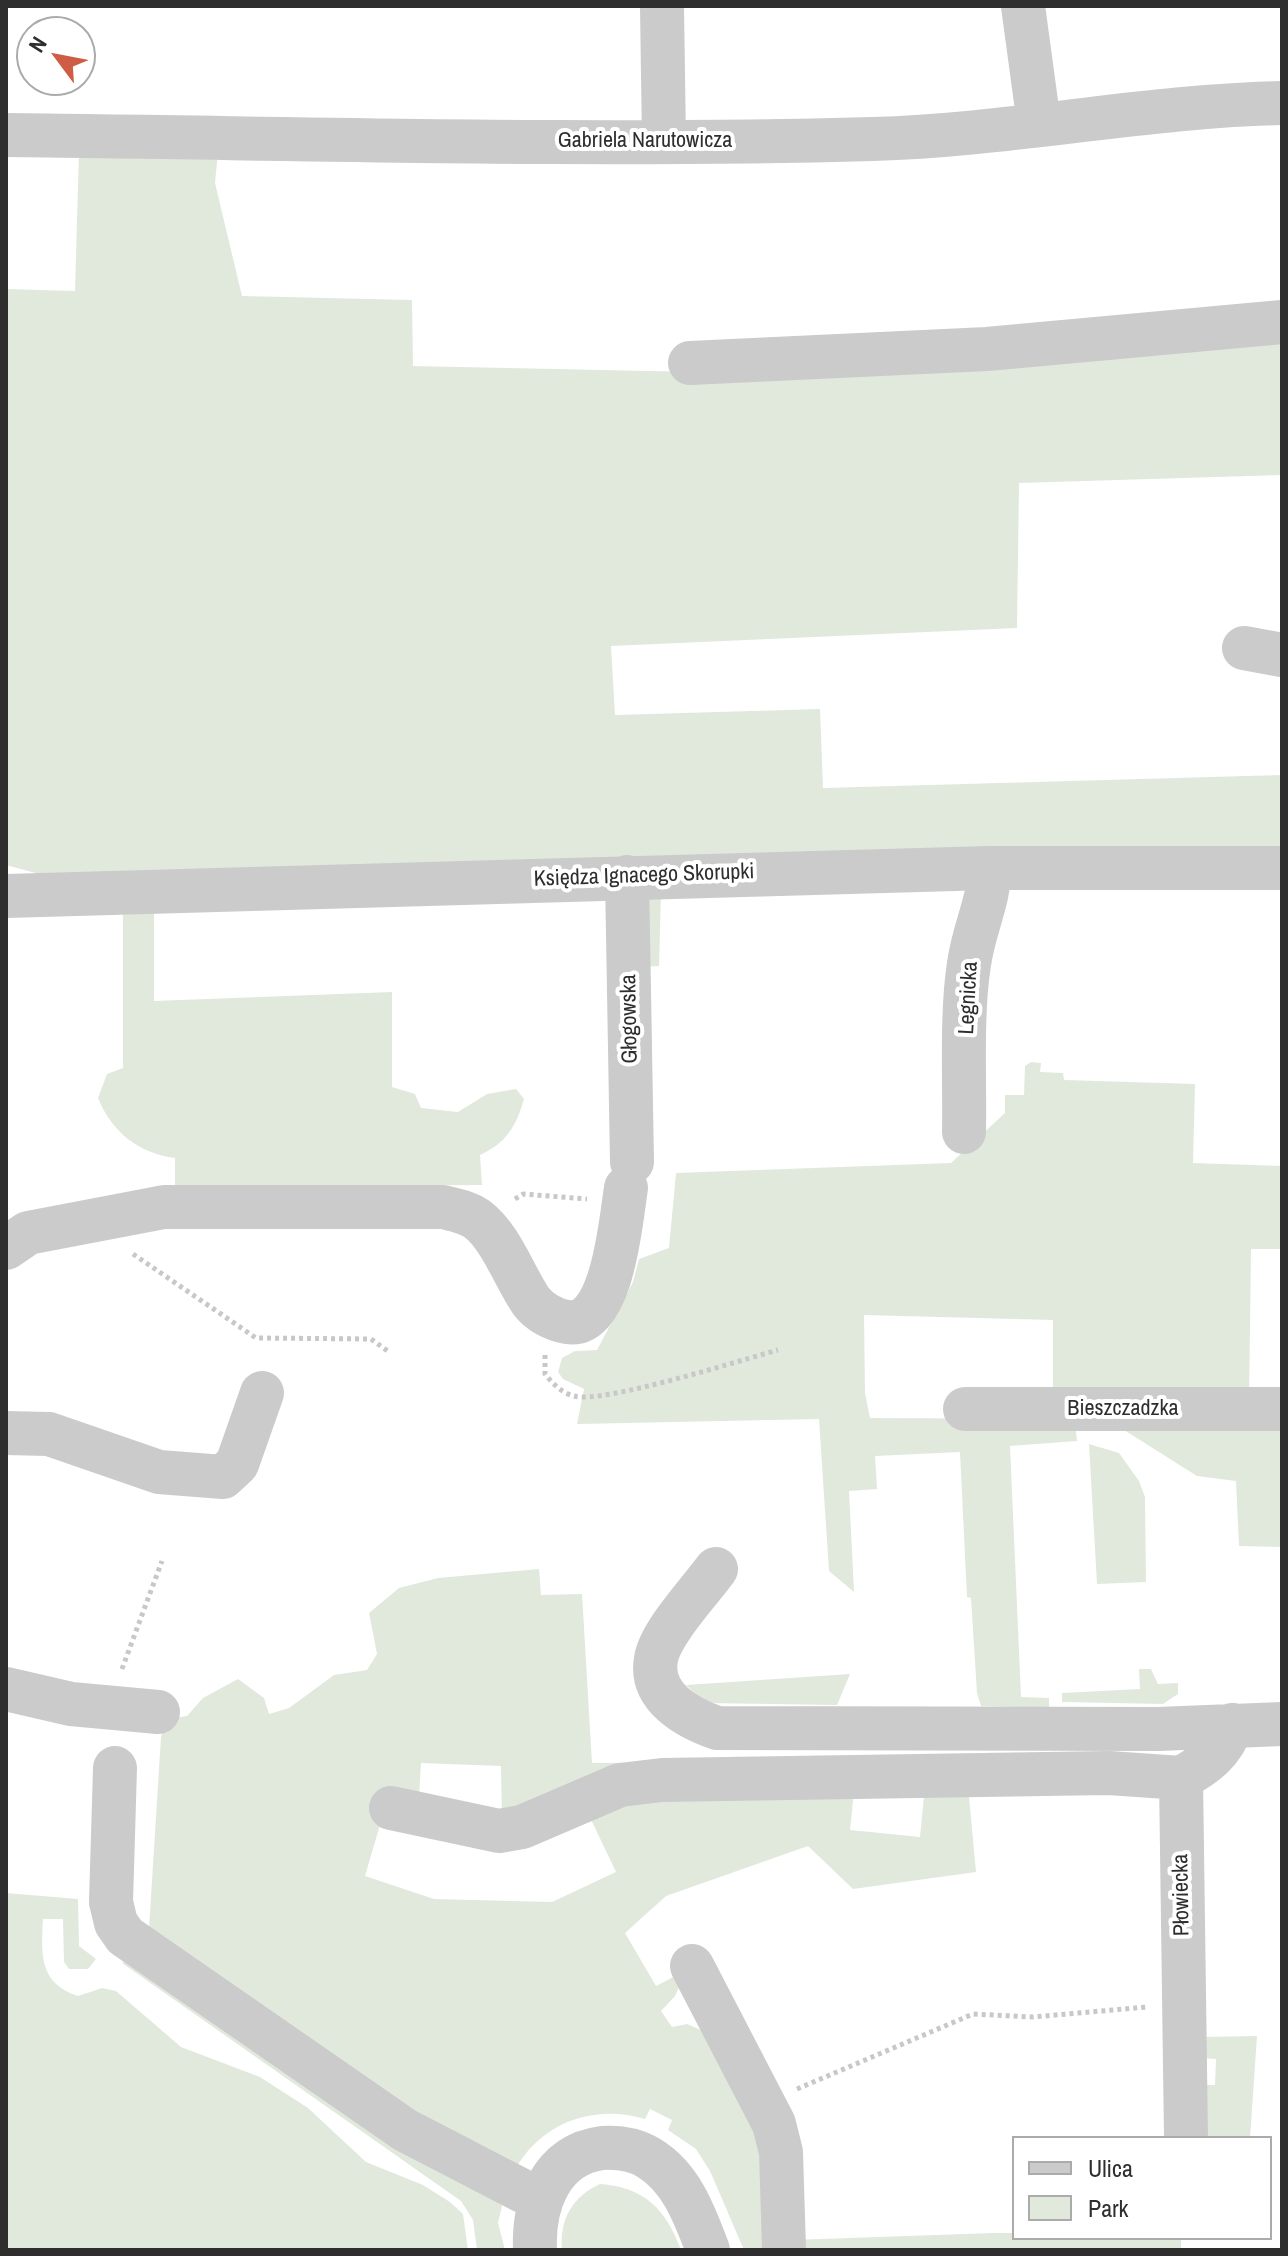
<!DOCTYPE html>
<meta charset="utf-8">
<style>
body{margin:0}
#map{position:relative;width:1288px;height:2256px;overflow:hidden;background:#fff;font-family:"Archivo Narrow",sans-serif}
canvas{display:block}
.frame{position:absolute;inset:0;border:8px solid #2e2e2e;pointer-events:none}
.legend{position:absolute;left:1012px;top:2136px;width:260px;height:104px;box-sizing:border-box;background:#fff;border:2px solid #ababab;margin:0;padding:10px 14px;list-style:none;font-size:24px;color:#2e2e2e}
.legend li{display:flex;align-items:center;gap:16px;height:40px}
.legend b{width:40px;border:2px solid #ababab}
.north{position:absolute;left:16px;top:16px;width:80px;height:80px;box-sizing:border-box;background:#fff;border:2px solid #ababab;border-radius:50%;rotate:302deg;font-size:22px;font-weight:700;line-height:32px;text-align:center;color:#2e2e2e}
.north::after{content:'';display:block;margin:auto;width:28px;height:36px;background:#cf5d45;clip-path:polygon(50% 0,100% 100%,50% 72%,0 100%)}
</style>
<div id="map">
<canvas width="1288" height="2256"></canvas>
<div class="frame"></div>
<ul class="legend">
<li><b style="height:10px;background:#cbcbcb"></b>Ulica</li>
<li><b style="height:22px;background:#e1e9dd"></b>Park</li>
</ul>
<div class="north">N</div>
</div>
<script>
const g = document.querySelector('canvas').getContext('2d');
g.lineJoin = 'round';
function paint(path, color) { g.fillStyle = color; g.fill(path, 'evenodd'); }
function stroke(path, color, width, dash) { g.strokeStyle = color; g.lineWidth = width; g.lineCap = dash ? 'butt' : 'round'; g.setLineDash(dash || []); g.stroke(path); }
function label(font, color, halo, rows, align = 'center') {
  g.font = font + ' "Archivo Narrow",sans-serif'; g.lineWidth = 8; g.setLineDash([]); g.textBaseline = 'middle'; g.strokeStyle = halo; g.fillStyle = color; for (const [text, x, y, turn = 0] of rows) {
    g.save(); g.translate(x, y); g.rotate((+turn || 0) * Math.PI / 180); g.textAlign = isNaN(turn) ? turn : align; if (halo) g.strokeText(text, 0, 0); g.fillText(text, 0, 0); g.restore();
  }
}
const green = new Path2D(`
 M79,151L218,152L215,183L242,296L412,300L413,366L744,373L1282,331V475L1019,483L1017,628L611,646L615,715L820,709L823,788L1282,775V853L80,885L6,865V289L75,291Z
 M661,893L659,966L641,967L644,896Z
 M154,909V1001L392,992V1087L415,1094L421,1108L458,1112L487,1094L516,1089L524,1099C516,1127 506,1143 480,1155L482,1185L175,1187V1158C138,1153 112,1132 98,1098L107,1074L123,1068V910Z
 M1031,1062L1041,1063L1040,1072L1063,1073L1064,1080L1195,1084L1193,1163L1282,1166V1249H1251L1249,1402L1053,1396V1320L864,1315L865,1393L870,1418L1282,1420V1547L1239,1546L1236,1481L1197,1476L1124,1430L1076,1431L1077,1441L1010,1446L1021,1697L1049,1698V1708L981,1706L977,1693L971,1598L967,1597L960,1452L875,1456L877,1489L849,1491L854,1592L829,1571L819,1419L577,1424L584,1389L563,1379L558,1372L562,1358L575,1351L597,1350L633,1282L639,1259L669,1248L676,1173L951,1163L1005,1113V1095H1024L1025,1066Z
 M1089,1444L1119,1453L1139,1481L1145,1497L1146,1582L1097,1584Z
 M539,1569L541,1595L582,1594L592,1763L856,1761L502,1821L501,1766L421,1763L419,1798L390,1791L365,1876L434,1899L552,1902L616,1872L586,1809L855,1781L850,1830L920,1837L924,1796L968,1786L976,1872L853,1889L808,1846L666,1896L625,1933L656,1986L679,1974L682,1981L675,1996L661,2011L672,2027L687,2024L717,2037L759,2144L763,2250H744L710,2171L696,2149L668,2130L672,2120L650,2109L645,2119C594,2104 543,2122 516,2168L477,2153L149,1929L161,1737L166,1719L187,1716L203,1698L238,1679L264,1698L269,1714L289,1708L334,1675L367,1670L377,1654L369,1613L399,1588L438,1578Z
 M1139,1669H1151L1158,1684L1178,1683V1694L1163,1704L1062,1702V1693L1140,1689Z
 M850,1674L837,1705L705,1703L686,1685Z
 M6,1893L78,1899L79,1946L96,1959L88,1969H69L64,1962L63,1919H43C41,1955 39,1983 78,1996L102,1988L116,1991L181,2047L260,2077L308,2108L366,2162L423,2185L450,2202L463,2214L468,2250H6Z
 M129,1959L498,2197L502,2206L498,2223L505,2250H477L473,2220L461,2201L122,1963Z
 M1257,2036L1250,2138H1201L1200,2085H1215L1216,2059L1201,2058L1200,2037Z
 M600,2184C644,2187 666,2209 681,2250H562C559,2220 573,2196 600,2184Z
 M993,2233H1014V2238H1181V2250H794L793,2240Z`);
const path = new Path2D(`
 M515,1199L523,1194L587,1199
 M133,1254L256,1338L371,1339L389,1352
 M545,1355V1374C553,1384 562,1393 574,1396C603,1404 741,1360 778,1350
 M122,1669L162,1561
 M797,2089L973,2014L1033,2017L1147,2007`);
const minor = new Path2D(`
 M662,6L664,142
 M1023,6L1039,124
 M6,135C295,138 584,147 873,139C1010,135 1145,106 1282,103
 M690,363L987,349L1282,322
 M1244,648L1282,655
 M627,877L632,1162
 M6,896L990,868H1282
 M964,1132C965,1080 961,1015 969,964C974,928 988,905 990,868
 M6,1248L28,1233L164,1207H443C455,1210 467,1212 477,1219C501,1237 514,1276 531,1301C539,1312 554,1320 567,1322C613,1330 621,1218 626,1188
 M965,1409H1282
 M6,1433L49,1434L159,1472L223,1477L237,1464L262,1393
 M716,1569C700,1591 660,1633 656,1659C649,1697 688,1718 717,1728L1158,1729L1282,1724
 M6,1689L71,1704L158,1712
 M115,1768L111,1902L116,1923L125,1936L405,2130L540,2200
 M391,1808L499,1831L522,1827L620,1785L662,1780L1109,1773L1181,1778
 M692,1966L774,2124L781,2152L784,2250
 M1186,2138L1181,1778C1205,1765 1223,1752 1232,1725
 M535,2250C533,2205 550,2155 602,2148C618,2147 636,2150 649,2158C682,2178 695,2216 708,2250`);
const streetNames = [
 ["Gabriela Narutowicza",645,141],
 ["Księdza Ignacego Skorupki",644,876,-2],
 ["Legnicka",969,998,-87],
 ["Głogowska",630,1019,-91],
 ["Bieszczadzka",1123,1409],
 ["Płowiecka",1182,1895,-91]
];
paint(green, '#e1e9dd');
stroke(path, '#c8c8c8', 5, [4, 4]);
stroke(minor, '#cbcbcb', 44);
label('22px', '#2e2e2e', '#fff', streetNames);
</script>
